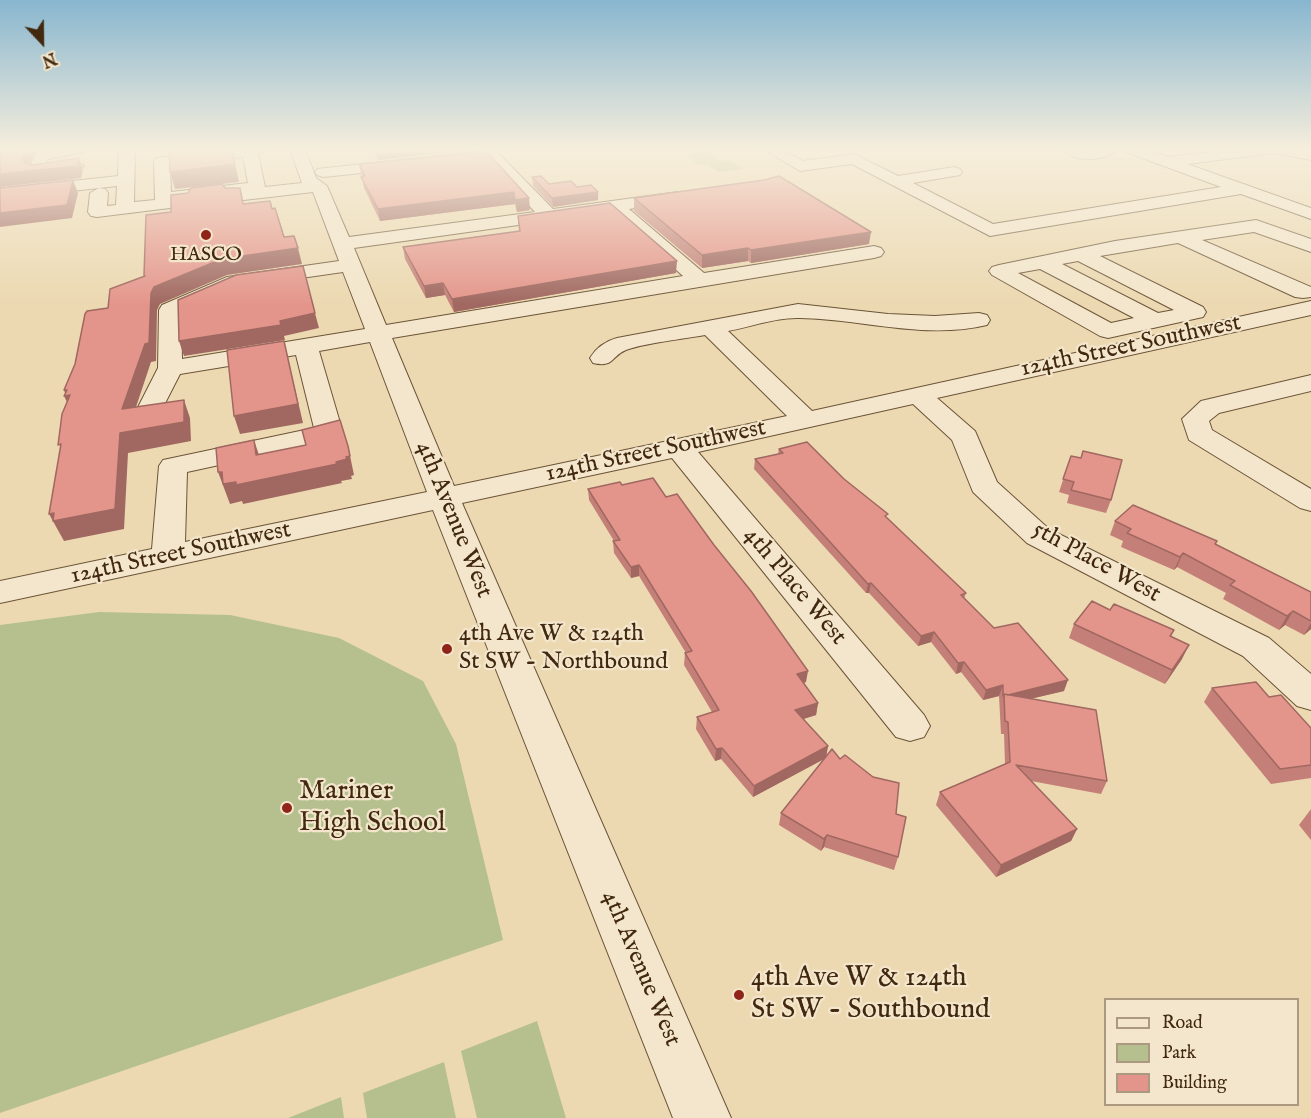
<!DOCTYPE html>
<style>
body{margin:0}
#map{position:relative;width:1311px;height:1118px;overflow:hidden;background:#ecd9b1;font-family:"IM FELL English",serif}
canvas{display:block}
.legend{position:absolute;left:1104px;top:998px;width:195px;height:108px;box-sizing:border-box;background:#f3e6cc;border:2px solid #ac9a80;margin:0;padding:8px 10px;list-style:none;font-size:18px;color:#41280e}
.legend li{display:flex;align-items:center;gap:12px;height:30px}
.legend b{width:30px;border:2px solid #ac9a80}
.north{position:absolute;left:12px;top:12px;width:60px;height:60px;-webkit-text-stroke:4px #f3e6cc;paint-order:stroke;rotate:158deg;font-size:16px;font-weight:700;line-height:24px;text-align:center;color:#41280e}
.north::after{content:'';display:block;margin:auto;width:21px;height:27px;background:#41280e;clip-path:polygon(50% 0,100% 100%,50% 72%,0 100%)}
</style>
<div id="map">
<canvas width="1311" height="1118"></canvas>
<ul class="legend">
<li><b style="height:8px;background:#f3e6cc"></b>Road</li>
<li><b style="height:16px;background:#b5c08e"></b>Park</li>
<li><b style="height:16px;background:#e4958b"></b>Building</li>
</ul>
<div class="north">N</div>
</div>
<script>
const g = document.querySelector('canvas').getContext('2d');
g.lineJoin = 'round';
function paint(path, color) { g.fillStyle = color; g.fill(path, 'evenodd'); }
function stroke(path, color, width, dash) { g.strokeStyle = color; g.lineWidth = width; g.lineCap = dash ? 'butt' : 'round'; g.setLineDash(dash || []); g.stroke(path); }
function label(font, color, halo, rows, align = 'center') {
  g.font = font + ' "IM FELL English",serif'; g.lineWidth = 4.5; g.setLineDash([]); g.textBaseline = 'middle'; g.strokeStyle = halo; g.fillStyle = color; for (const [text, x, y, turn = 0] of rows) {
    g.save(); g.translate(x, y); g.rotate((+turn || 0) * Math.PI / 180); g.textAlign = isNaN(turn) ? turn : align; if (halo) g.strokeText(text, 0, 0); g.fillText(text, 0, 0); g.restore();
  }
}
const green = new Path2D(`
 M685,149H703L721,161L730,160L743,169L719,172L707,164L699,165L685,155L692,154Z
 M99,612L230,615L339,638L423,681L456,744L503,940L0,1113V625Z
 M537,1021L566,1118H477L461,1051Z
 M444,1062L456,1118H367L363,1093Z
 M341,1097L344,1118H288Z`);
const minor = new Path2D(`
 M52,149H87L85,152L48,159L46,164L76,161L84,166L76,171L31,173L29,170L36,152Z
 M119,149H135L134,202L155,200L154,161L156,158L237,149H267L265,152L258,154L265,187L302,183L290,149H305L316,178L327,186L349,237L535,212L488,160L323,177L317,175L315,172L317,169L492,150L497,152L553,209L678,192L684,193L687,197L684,201L629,209L704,273L874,246L881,248L884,252L881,256L874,258L392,338L454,486L787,416L705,335C684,339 645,343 626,350C611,356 614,368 593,363L590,358C596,348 606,341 617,338L798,304L888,314L935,316L979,313L987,315L990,320L987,325C925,340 862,319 800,318C777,317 750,327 728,331L812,411L1311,301V315L937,398L975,431L997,482L1049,529L1269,638L1311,674V710L1297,706L1243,656L1027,543L973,492L952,440L913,404L698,452L924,715L930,726L924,737L910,741L896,737L672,458L462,503L731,1118H673L433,510L0,603V581L152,549L159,466L163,460L314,428L296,355L180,374L157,419L148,421L139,419L135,413L158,368L159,310L162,305L227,277L339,261L313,192L235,201L229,200L227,196L194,200L192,205L186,206L97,217L91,216L88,212L90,193L99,188L0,199V189L118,176ZM243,157L248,183L171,192L170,165ZM117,186L116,205L107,206L108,193L105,189L99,188ZM611,212L683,276L386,325L354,248ZM343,272L365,329L182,359L181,313L239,287ZM370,342L427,492L185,542L187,472L339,439L343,433L319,351Z
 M763,149H781L803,161L854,154L898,176L954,167L960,169L962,172L960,175L913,183L993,224L1221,187L1126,152L1124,149H1145L1168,157L1236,149H1301L1311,150V160L1274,153L1187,164L1311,208V219L1241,194L990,236L852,164L800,171Z
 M1062,149H1113L1115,151C1103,162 1073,162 1062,149Z
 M1256,220L1311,239V252L1254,232L1202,240L1311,287V297L1303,298L1295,297L1178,243L1100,256L1203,307L1206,312L1203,317L1108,338L1100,336L992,275L989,271L992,267L999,265L1115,241ZM1078,261L1174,310L1158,313L1062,264ZM1040,269L1134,318L1111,323L1018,273Z
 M1311,375V391L1219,413L1209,421L1212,430L1311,489V511L1300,508L1189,440L1182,419L1201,401Z`);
const wall = new Path2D(`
 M487,152L530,210L517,212L515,204L380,221L364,188L359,164Z
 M532,177L549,184L577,187L598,192V200L553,207L533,186Z
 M634,198L869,244L751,263L748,261L702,268L634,211Z
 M518,216L676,273L454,312L445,295L426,298L405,259L403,247L519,232Z
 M779,449L844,479L887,518L966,593L964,599L994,628L1064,691L1030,699L1107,781L1101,794L1031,781L1077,829L1071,841L996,877L936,805L940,792L1005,764L1004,734H1001L999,696L983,700L961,672L956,674L931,642L918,646L869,593H866L754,469L755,459L778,454Z
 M1071,456L1111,500L1106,513L1067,503L1069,495L1059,492Z
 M622,485L666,497L806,682L803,683L818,703L816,715L803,719L828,746L826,756L840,759L896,814L898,857L894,870L824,847L821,851L779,825L781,813L824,759L753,797L721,759L715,761L696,729L697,717L712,712L684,665L685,653H686L639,576L631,578L614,553L613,541H614L589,500L588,489Z
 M1115,521L1216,544L1311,592V629L1304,635L1285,625L1279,630L1223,599L1226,593L1177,567L1174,570L1121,547L1123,541L1110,535Z
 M1110,610L1174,630L1171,637L1182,659L1165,684L1069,638L1074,624Z
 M1212,688L1269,697L1311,728V778L1271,784L1204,702Z
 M1311,809V840L1299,825Z`);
const shadedWall = new Path2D(`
 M26,149H49L36,150L27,169L22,157Z
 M232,149L239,182L175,189L170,172Z
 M443,149H462V151L378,160L377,156Z
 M79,158L83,170L81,178L0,187V174Z
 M73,180L78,193L72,218L0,227V213Z
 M514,192L515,204L380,221L378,209Z
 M598,192V200L553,207L552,198Z
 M529,198L530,210L517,212L515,200Z
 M871,232L869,244L751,263V250Z
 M298,248L302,264L227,275L160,304L157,310L156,361L151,362L129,428L122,409L145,344L151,293L154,287L222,259Z
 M748,248V261L702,268V255Z
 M677,261L676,273L454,312L452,299Z
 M443,283L445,295L426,298L424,286Z
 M315,313L319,328L284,336L285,340L184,356L179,341Z
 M284,341L303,423L240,434L234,416Z
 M64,390H67L70,395L73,414L64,396H66Z
 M184,400L190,418L191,441L128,453L124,529L64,541L49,514L120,433Z
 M254,440L260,458L256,455Z
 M348,446L354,475L351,476L352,479L341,481L342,483L243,504L242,501L230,504L218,472L336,462L346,457Z
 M1183,553L1177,567L1174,570L1180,557Z
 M639,565V576L631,578V567Z
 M871,583L869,593H866L868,584Z
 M1293,611L1285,625L1279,630L1287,616Z
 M1311,623V629L1304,635Z
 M934,632L931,642L918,646L921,636Z
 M1189,645L1182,659L1165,684L1172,670Z
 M964,662L961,672L956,674L958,663Z
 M808,671L806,682L795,686L797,674Z
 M1068,680L1064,691L1004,705V696Z
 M1003,685L999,696L983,700L986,690Z
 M818,703L816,715L794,722L795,710Z
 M828,746L826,758L753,797L754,786Z
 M722,748L721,759L715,761L716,749Z
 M1077,829L1071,841L996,877L1001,865Z
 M827,835L824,847L821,851L824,839Z`);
const building = new Path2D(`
 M0,149H26L22,157L24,162L32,165L79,158L77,166L0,174Z
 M182,149H232L235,164L170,172L169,150Z
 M373,149H443L377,156Z
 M487,152L529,198L515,200L514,192L378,209L361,177L365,176L359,164Z
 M541,176L549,184L571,181L577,187L591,185L598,192L552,198L532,177Z
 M779,176L871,232L751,250L748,248L702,255L634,198L764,180Z
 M73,180L67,205L0,213V188Z
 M222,184L225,188H240L243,204L270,201L272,209L275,208L284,237L294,236L298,248L222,259L154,287L151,293L149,343L145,344L122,409L184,400V422L120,433L115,509L53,521L54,513L49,514L61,444L58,445L62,414L70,395L64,396L67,390H64L75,364L85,314L87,311L108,308L110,289L145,276L144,275L146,215L171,212V195L188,193L191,188Z
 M610,203L677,261L452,299L443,283L424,286L403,247L520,231L518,216Z
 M303,266L315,313L280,321L281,325L179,341L178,300L236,275Z
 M284,341L298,404L234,416L227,350Z
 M340,420L348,446L350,456L346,457L347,459L336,462L337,464L236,485V482L223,484L222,472H218L216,448L254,440L256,455L306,445L302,430Z
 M807,442L844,479L888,514L885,516L966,593L961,595L994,628L1018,623L1068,680L1008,695L1004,694L1003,696V685L986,690L964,662L958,663L934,632L921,636L871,583L868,584L755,459L783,453L779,449Z
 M1083,451L1122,460L1111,500L1071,490L1074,482L1063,479L1071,456L1081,458Z
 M653,478L666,497L677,494L714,545L751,591L808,671L797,674L818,703L795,710L828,746L754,786L722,748L716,749L697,717L719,710L685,653L692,651L639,565L631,567L613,541L620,540L588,489L620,482L622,485Z
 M1133,505L1217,541L1215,544L1311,592V621L1293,611L1287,616L1230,585L1235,581L1183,553L1180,557L1127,533L1131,529L1115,521Z
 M1092,601L1110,610L1114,604L1174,630L1170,636L1189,645L1172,670L1074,624Z
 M1256,682L1269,697L1281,695L1311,728V765L1280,769L1212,688Z
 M1004,694L1096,710L1107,781L1016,765L1077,829L1001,865L940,792L1010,762L1008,722L1005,721Z
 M832,749L840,759L845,755L873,777L899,783L896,814L906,817L898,857L827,835L824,839L781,813Z`);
const markers = [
 [206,235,6,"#8f2418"],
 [447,649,6,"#8f2418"],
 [287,808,6,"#8f2418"],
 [739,995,6,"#8f2418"]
];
const farPoinames = [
 ["HASCO",206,256]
];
const streetNames = [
 ["124th Street Southwest",1131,347,-12],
 ["124th Street Southwest",656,452,-12],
 ["4th Avenue West",453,520,68],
 ["124th Street Southwest",181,554,-12],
 ["5th Place West",1096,563,29],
 ["4th Place West",794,587,50],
 ["4th Avenue West",640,969,67]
];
const poiNames = [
 ["4th Ave W & 124th",459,635],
 ["St SW - Northbound",459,663]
];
const nearPoinames = [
 ["Mariner",299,792],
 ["High School",299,824],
 ["4th Ave W & 124th",751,979],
 ["St SW - Southbound",751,1011]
];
paint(green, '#b5c08e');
stroke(minor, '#6c5437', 2);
paint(minor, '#f3e6cc');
paint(wall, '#c48078');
paint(shadedWall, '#a06861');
paint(building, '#e4958b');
stroke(building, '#a06861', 1.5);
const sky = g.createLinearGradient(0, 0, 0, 305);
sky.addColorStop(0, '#88b6cf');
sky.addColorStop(0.49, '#f6eedc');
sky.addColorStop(1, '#f6eedc00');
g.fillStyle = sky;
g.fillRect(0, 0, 1311, 305);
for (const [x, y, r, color] of markers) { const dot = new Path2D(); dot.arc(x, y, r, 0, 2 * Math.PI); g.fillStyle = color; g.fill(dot); stroke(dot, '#f3e6cc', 2); }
label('20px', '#41280e', '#f3e6cc', farPoinames);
label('24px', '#41280e', '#f3e6cc', streetNames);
label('24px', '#41280e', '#f3e6cc', poiNames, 'left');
label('28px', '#41280e', '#f3e6cc', nearPoinames, 'left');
</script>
